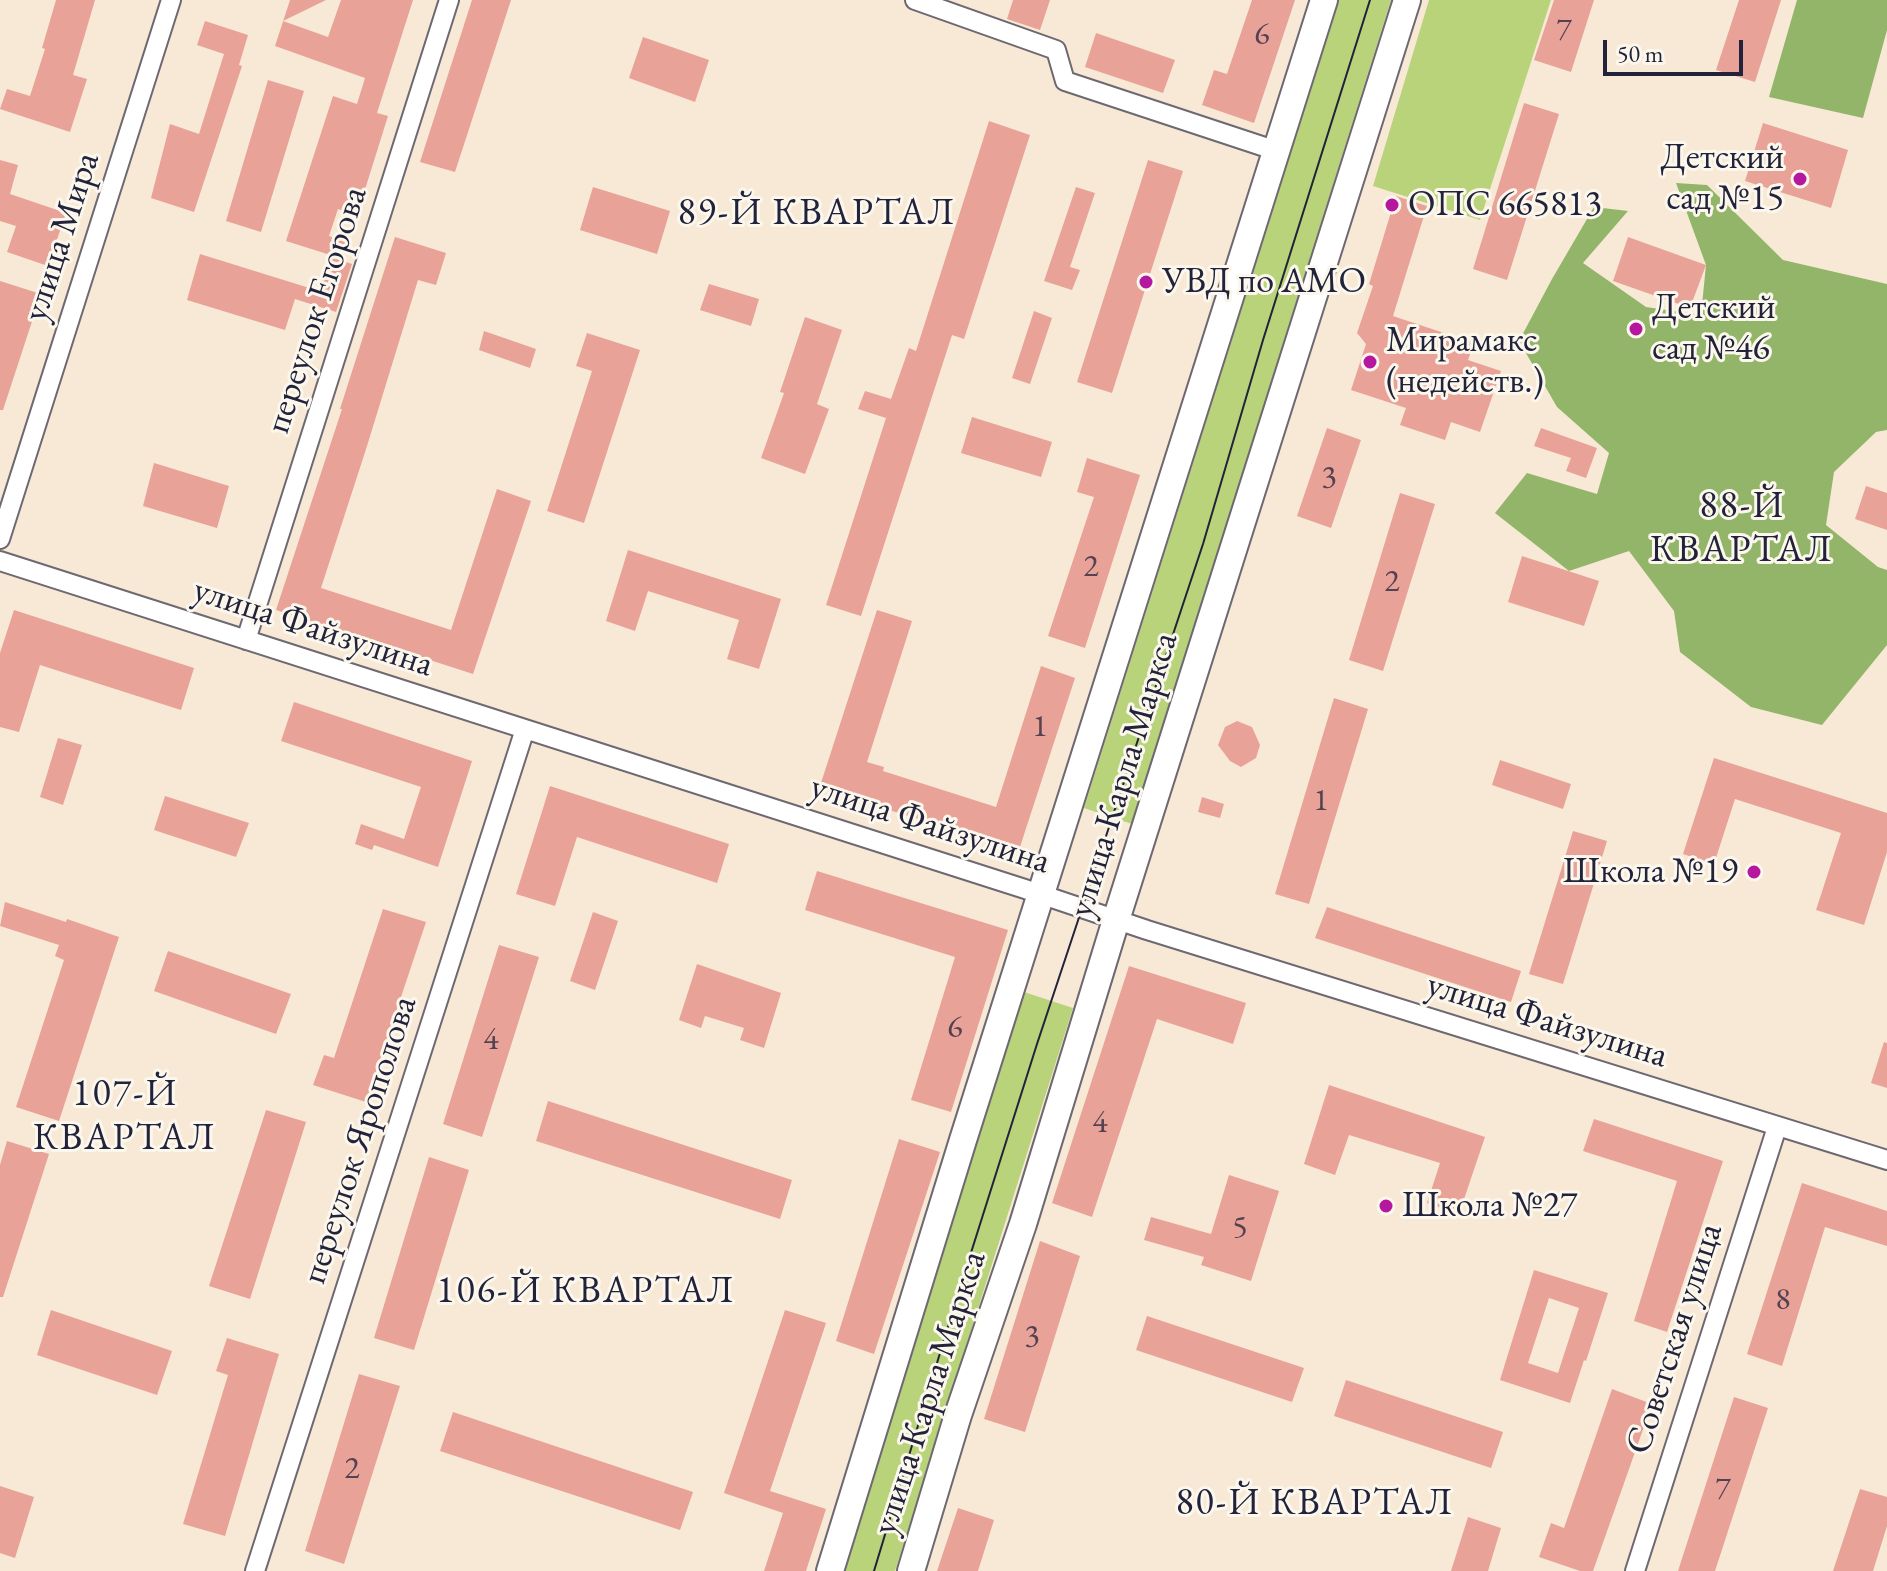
<!DOCTYPE html>
<meta charset="utf-8">
<style>
body{margin:0}
#map{position:relative;width:1887px;height:1571px;overflow:hidden;background:#f8e9d6;font-family:"EB Garamond",serif}
canvas{display:block}
.scale{position:absolute;left:1603px;top:40px;width:140px;height:36px;box-sizing:border-box;border:4px solid #22223b;border-top:0;padding-left:10px;font-size:24px;line-height:28px;white-space:nowrap;color:#22223b;-webkit-text-stroke:6px #fbf7ec;paint-order:stroke}
</style>
<div id="map">
<canvas width="1887" height="1571"></canvas>
<div class="scale">50 m</div>
</div>
<script>
const g = document.querySelector('canvas').getContext('2d');
g.lineJoin = 'round';
function paint(path, color) { g.fillStyle = color; g.fill(path, 'evenodd'); }
function stroke(path, color, width, dash) { g.strokeStyle = color; g.lineWidth = width; g.lineCap = dash ? 'butt' : 'round'; g.setLineDash(dash || []); g.stroke(path); }
function label(font, color, halo, rows, align = 'center') {
  g.font = font + ' "EB Garamond",serif'; g.lineWidth = 6; g.setLineDash([]); g.textBaseline = 'middle'; g.strokeStyle = halo; g.fillStyle = color; for (const [text, x, y, turn = 0] of rows) {
    g.save(); g.translate(x, y); g.rotate((+turn || 0) * Math.PI / 180); g.textAlign = isNaN(turn) ? turn : align; if (halo) g.strokeText(text, 0, 0); g.fillText(text, 0, 0); g.restore();
  }
}
const green = new Path2D(`
 M1339,0H1391L1132,824L1084,808Z
 M1429,0H1551L1480,220L1373,186Z
 M1024,992L1073,1008L895,1571H844Z`);
const forest = new Path2D(`
 M1797,0H1887V30L1863,118L1769,97Z
 M1676,183L1707,185L1783,260L1887,284V430L1876,432L1834,472L1826,525L1878,567L1887,570V645L1822,725L1751,707L1680,652L1674,611L1629,551L1569,571L1495,513L1527,473L1597,494L1609,453L1557,407L1519,341L1552,279L1594,207L1628,211L1583,263L1646,307L1701,315L1706,265Z`);
const building = new Path2D(`
 M56,0H95L73,75L87,79L70,132L0,109L7,89L30,96L45,49L42,48Z
 M290,0H326L283,21L328,37L341,0H413L377,113L388,116L357,215L338,209L329,236L348,243L343,259L286,241L333,96L357,104L365,78L275,46Z
 M472,0H511L455,172L420,162Z
 M1013,0H1050L1040,30L1007,19Z
 M1252,0H1295L1254,123L1202,105L1214,70L1227,74Z
 M1554,0H1594L1571,72L1534,60Z
 M1739,0H1781L1755,82L1716,70Z
 M205,21L248,35L239,65L242,66L194,212L151,198L170,124L199,134L224,54L197,45Z
 M1096,33L1175,60L1163,93L1085,67Z
 M643,37L709,60L695,102L629,78Z
 M268,80L304,91L261,232L226,221Z
 M1524,103L1559,114L1507,280L1473,269Z
 M989,121L1030,135L964,339L952,335L861,616L826,605L886,418L858,409L865,391L891,399L909,348L916,351Z
 M1763,123L1848,150L1831,208L1745,181Z
 M0,160L18,165L10,194L66,213L48,266L7,252L16,226L0,221Z
 M1148,160L1183,171L1112,393L1077,382Z
 M593,187L670,211L657,254L580,230Z
 M1076,187L1095,193L1070,267L1080,270L1072,290L1044,281Z
 M1396,196L1427,206L1393,316L1474,343L1468,360L1501,371L1480,432L1451,422L1445,440L1400,425L1406,408L1351,390L1366,344L1357,333L1373,286L1369,284Z
 M395,237L446,253L436,285L418,280L367,446L321,588L451,630L497,489L531,501L473,674L276,610L342,409H340Z
 M1628,237L1706,265L1690,308L1613,281Z
 M200,254L319,291L330,257L352,264L336,312L295,299L285,330L187,300Z
 M0,281L41,294L3,410H0Z
 M709,284L759,299L751,326L700,310Z
 M1034,311L1052,318L1030,384L1012,378Z
 M805,317L842,330L817,404L829,409L805,474L761,458L784,393L780,392Z
 M484,331L536,349L530,368L479,350Z
 M587,333L640,350L584,523L547,511L592,371L576,366Z
 M972,417L1052,442L1041,477L961,453Z
 M1327,428L1361,440L1331,528L1297,516Z
 M1541,428L1597,448L1586,478L1566,471L1571,458L1534,446Z
 M1087,458L1140,475L1085,648L1048,636L1094,497L1077,492Z
 M154,463L229,486L217,528L143,506Z
 M1866,486L1887,493V530L1855,519Z
 M1400,493L1435,504L1383,671L1349,660Z
 M628,550L781,599L759,669L727,659L739,620L648,591L635,631L606,621Z
 M1522,556L1599,581L1584,626L1508,602Z
 M14,610L194,668L181,710L40,665L19,732L0,727V653Z
 M877,610L912,621L867,762L884,767L883,771L996,807L1041,666L1075,678L1019,850L889,810L890,807L820,786Z
 M1334,698L1368,709L1309,904L1275,894Z
 M294,702L472,761L438,867L374,845L372,850L355,844L361,824L404,839L421,787L281,741Z
 M1237,721L1252,727L1260,745L1256,758L1241,767L1230,761L1218,745L1225,727Z
 M58,738L82,745L63,805L40,797Z
 M1714,758L1887,813V852L1864,925L1816,910L1841,833L1735,799L1714,864L1683,854Z
 M1500,760L1571,784L1563,809L1492,785Z
 M550,786L729,844L717,883L577,837L555,906L516,894Z
 M165,796L249,823L236,857L154,830Z
 M1202,797L1224,804L1220,818L1198,812Z
 M1573,831L1607,841L1563,984L1529,974Z
 M817,871L1008,930L951,1112L911,1100L955,957L805,910Z
 M5,902L66,922L67,919L119,937L59,1121L16,1107L64,960L55,956L59,945L0,926Z
 M1327,907L1521,971L1511,1002L1315,938Z
 M383,909L426,922L366,1102L313,1085L324,1055L334,1058Z
 M593,912L618,921L595,990L570,981Z
 M499,945L539,957L482,1137L443,1124Z
 M168,951L291,994L276,1034L154,991Z
 M697,964L781,993L764,1048L740,1040L744,1028L705,1016L701,1028L679,1020Z
 M1129,966L1246,1003L1233,1044L1157,1019L1092,1217L1052,1203Z
 M1884,1042L1887,1043V1088L1871,1083Z
 M1329,1085L1485,1137L1459,1214L1427,1203L1440,1163L1349,1135L1335,1175L1304,1164Z
 M548,1101L792,1180L780,1219L536,1141Z
 M266,1110L306,1122L250,1299L209,1286Z
 M1594,1119L1723,1161L1667,1332L1634,1321L1677,1181L1583,1151Z
 M899,1139L940,1152L874,1354L836,1341Z
 M7,1141L49,1154L3,1297H0V1165Z
 M429,1157L469,1170L414,1350L374,1338Z
 M1229,1175L1279,1191L1251,1281L1201,1265L1204,1257L1144,1240L1151,1217L1211,1234Z
 M1802,1183L1887,1211V1246L1825,1227L1782,1366L1747,1354Z
 M1040,1241L1080,1256L1025,1432L984,1419Z
 M1534,1270L1608,1293L1586,1361L1584,1360L1570,1403L1500,1380ZM1549,1298L1579,1308L1558,1373L1528,1363Z
 M51,1310L172,1351L157,1395L37,1355Z
 M785,1310L826,1323L770,1491L826,1509L806,1571H764L783,1513L724,1493Z
 M1147,1316L1304,1368L1292,1402L1136,1350Z
 M227,1338L279,1354L225,1536L183,1524L228,1375L216,1371Z
 M359,1374L400,1386L344,1564L305,1551Z
 M1346,1380L1503,1432L1491,1468L1334,1416Z
 M1612,1389L1652,1404L1593,1571H1580L1539,1557L1551,1523L1564,1528Z
 M1734,1397L1768,1408L1715,1571H1678Z
 M453,1412L693,1492L680,1530L440,1451Z
 M0,1486L34,1497L15,1558L0,1553Z
 M1860,1489L1887,1497V1526L1873,1571H1833Z
 M958,1508L994,1520L978,1571H937Z
 M1468,1517L1501,1528L1488,1571H1451Z`);
const minor = new Path2D(`
 M915,0L1056,50L1065,81L1277,151
 M0,539L171,0
 M0,561L1025,889L1147,930L1887,1160
 M246,640L449,0
 M255,1571L525,729
 M1635,1571L1777,1127`);
const secondary = new Path2D(`
 M830,1571L963,1140L1324,0
 M911,1571L958,1415L1023,1224L1116,920L1407,0`);
const tram = new Path2D(`
 M874,1571L957,1297L1037,1044L1203,544L1263,340L1370,0`);
const markers = [
 [1800,179,8,"#b5179e"],
 [1392,205,8,"#b5179e"],
 [1146,282,8,"#b5179e"],
 [1636,329,8,"#b5179e"],
 [1370,362,8,"#b5179e"],
 [1754,872,8,"#b5179e"],
 [1386,1206,8,"#b5179e"]
];
const numberNames = [
 ["7",1564,30],
 ["6",1262,35],
 ["3",1329,478],
 ["2",1091,567],
 ["2",1392,582],
 ["1",1040,727],
 ["1",1321,801],
 ["6",955,1028],
 ["4",491,1040],
 ["4",1100,1123],
 ["5",1240,1228],
 ["8",1783,1300],
 ["3",1032,1337],
 ["2",352,1469],
 ["7",1723,1489]
];
const poiNames = [
 ["Детский",1784,158,"right"],
 ["сад №15",1784,199,"right"],
 ["ОПС 665813",1408,205],
 ["УВД по АМО",1162,282],
 ["Детский",1652,308],
 ["сад №46",1652,349],
 ["Мирамакс",1386,341],
 ["(недейств.)",1386,382],
 ["Школа №19",1738,872,"right"],
 ["Школа №27",1402,1206]
];
const streetNames = [
 ["улица Мира",62,237,-72],
 ["переулок Егорова",317,310,-72],
 ["улица Файзулина",313,628,18],
 ["улица Карла Маркса",1124,775,-73],
 ["улица Файзулина",930,825,18],
 ["улица Файзулина",1547,1021,17],
 ["переулок Ярополова",360,1140,-72],
 ["Советская улица",1675,1339,-72],
 ["улица Карла Маркса",930,1393,-72]
];
const neighbourhoodNames = [
 ["89-Й КВАРТАЛ",817,214],
 ["88-Й",1742,507],
 ["КВАРТАЛ",1742,551],
 ["107-Й",125,1095],
 ["КВАРТАЛ",125,1139],
 ["106-Й КВАРТАЛ",586,1292],
 ["80-Й КВАРТАЛ",1315,1504]
];
paint(green, '#b8d379');
paint(forest, '#92b569');
paint(building, '#e8a298');
stroke(minor, '#6d6871', 22);
stroke(secondary, '#6d6871', 30);
stroke(minor, '#fff', 18);
stroke(secondary, '#fff', 26);
stroke(tram, '#22223b', 2);
for (const [x, y, r, color] of markers) { const dot = new Path2D(); dot.arc(x, y, r, 0, 2 * Math.PI); g.fillStyle = color; g.fill(dot); stroke(dot, '#fbf7ec', 3); }
label('32px', '#544252', null, numberNames);
label('36px', '#22223b', '#fbf7ec', poiNames, 'left');
label('36px', '#22223b', '#fbf7ec', streetNames);
g.letterSpacing = '2px';
label('38px', '#22223b', '#fbf7ec', neighbourhoodNames);
g.letterSpacing = '0px';
</script>
